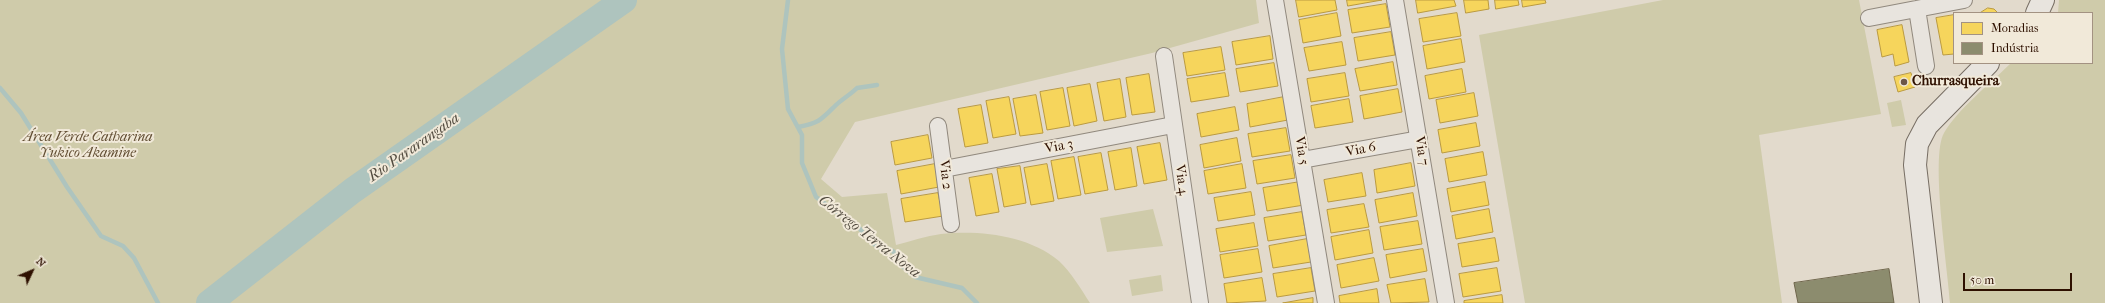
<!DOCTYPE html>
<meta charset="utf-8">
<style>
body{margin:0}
#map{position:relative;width:2105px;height:303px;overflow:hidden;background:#e2dacc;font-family:"IM FELL French Canon",serif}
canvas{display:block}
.legend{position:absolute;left:1953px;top:12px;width:140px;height:52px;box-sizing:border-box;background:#f1e9d9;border:1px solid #a39282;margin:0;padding:5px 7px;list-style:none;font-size:12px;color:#2e1000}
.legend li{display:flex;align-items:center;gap:8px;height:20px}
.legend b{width:20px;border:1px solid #a39282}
.north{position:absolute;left:12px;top:251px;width:40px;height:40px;-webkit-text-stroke:3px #f1e9d9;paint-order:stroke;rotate:46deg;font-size:11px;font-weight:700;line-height:16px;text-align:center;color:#2e1000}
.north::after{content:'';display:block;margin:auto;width:14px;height:18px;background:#2e1000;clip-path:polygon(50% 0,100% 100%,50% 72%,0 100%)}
.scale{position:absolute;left:1963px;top:273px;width:109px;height:18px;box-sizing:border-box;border:2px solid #2e1000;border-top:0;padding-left:5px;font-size:12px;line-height:14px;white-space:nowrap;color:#2e1000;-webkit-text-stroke:3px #f1e9d9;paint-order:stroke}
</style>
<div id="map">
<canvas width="2105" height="303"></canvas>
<ul class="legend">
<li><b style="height:11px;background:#f6d55c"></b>Moradias</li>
<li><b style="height:11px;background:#8c8c6e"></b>Indústria</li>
</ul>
<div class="north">N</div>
<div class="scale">50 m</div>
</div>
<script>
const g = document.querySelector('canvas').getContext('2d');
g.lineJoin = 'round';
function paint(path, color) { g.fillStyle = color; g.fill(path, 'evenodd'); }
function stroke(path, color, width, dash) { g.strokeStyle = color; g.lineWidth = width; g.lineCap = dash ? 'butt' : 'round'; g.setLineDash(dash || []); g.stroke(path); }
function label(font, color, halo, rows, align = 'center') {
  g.font = font + ' "IM FELL French Canon",serif'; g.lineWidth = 4; g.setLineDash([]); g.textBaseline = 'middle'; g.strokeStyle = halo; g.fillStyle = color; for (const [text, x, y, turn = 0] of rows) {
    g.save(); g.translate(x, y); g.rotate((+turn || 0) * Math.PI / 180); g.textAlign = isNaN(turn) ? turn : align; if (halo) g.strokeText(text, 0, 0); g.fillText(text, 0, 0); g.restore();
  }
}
const green = new Path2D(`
 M0,0H1256L1259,23L1152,53L855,122L821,179L842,197L887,193L896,245C911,241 926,236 941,234C979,230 1028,235 1059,261C1071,272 1081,289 1090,303H0Z
 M1663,0H1859L1881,114L1759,135L1782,303H1525L1479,35Z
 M2059,0H2105V303H1950C1948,269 1930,157 1944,133C1957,110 1991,83 2011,63H2092V13H2058Z
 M1901,100L1906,125L1892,127L1887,103Z
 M1153,209L1163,246L1107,252L1100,218Z
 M1161,275L1163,291L1132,296L1129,280Z`);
const homes = new Path2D(`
 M1296,0H1335L1337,10L1299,17Z
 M1347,0H1382L1348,6Z
 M1416,0H1454L1456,6L1418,13Z
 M1464,0H1488L1489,9L1466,13Z
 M1495,0H1518L1519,5L1496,9Z
 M1522,0H1545L1546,3L1523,7Z
 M1386,4L1390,27L1352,33L1348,10Z
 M1988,8L1994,9L1998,13H1980Z
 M1337,13L1341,36L1303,43L1299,20Z
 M1457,13L1461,36L1423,42L1419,19Z
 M1954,15V54L1943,55L1936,18Z
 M1902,25L1909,62L1895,66L1893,54L1882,57L1877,30Z
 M1391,32L1395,55L1358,61L1354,38Z
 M1270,36L1273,59L1236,65L1232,42Z
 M1461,39L1465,62L1427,69L1423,46Z
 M1342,42L1346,65L1309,71L1304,48Z
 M1221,47L1225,70L1187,76L1183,53Z
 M1393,62L1397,85L1360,91L1355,69Z
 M1274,63L1278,86L1240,92L1236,69Z
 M1462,69L1466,92L1429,99L1425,76Z
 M1225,73L1229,96L1191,102L1187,79Z
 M1345,73L1349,96L1311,102L1307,79Z
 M1911,73L1915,87L1898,92L1894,77Z
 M1149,74L1155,112L1132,115L1126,78Z
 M1120,79L1126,117L1104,121L1097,83Z
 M1090,84L1097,121L1074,126L1067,88Z
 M1063,88L1070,126L1047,130L1040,92Z
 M1398,89L1402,112L1364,119L1360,96Z
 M1474,93L1478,116L1440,123L1436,100Z
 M1036,95L1043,133L1020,136L1013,99Z
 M1009,97L1016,134L993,138L986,101Z
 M1284,97L1288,120L1250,127L1247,104Z
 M1349,99L1353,122L1315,128L1311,106Z
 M981,105L988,143L965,147L958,109Z
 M1235,107L1239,130L1201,137L1197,114Z
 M1476,123L1480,146L1442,153L1438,130Z
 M1286,128L1290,151L1252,157L1248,134Z
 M928,135L932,158L895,165L891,142Z
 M1237,138L1241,161L1204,168L1200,145Z
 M1160,143L1167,180L1144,184L1137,147Z
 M1131,148L1137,186L1115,190L1108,152Z
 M1483,152L1487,175L1449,182L1445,159Z
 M1101,153L1108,190L1085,194L1078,157Z
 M1291,155L1295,178L1257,184L1253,161Z
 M1074,157L1081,195L1058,199L1051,161Z
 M1411,163L1415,186L1377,193L1374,170Z
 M935,164L939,187L901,194L897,171Z
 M1047,164L1054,201L1031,205L1024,168Z
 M1242,164L1246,188L1208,194L1204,171Z
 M1020,166L1026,203L1004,207L997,169Z
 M1362,173L1366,196L1328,202L1324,180Z
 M992,174L999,212L976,216L969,178Z
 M1300,182L1304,205L1267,211L1263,188Z
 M1485,182L1489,205L1451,212L1447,189Z
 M1251,192L1255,215L1218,221L1214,198Z
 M938,193L943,216L905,222L901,199Z
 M1413,193L1417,216L1379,223L1375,200Z
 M1364,204L1369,227L1331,233L1327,210Z
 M1489,209L1493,232L1456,239L1452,216Z
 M1302,212L1306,235L1268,241L1264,218Z
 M1418,221L1422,244L1384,250L1380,227Z
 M1254,223L1258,246L1220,252L1216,229Z
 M1369,230L1373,253L1335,260L1331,237Z
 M1495,238L1499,261L1462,267L1458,244Z
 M1307,239L1311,262L1273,268L1269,246Z
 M1258,249L1262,272L1224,278L1220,255Z
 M1423,249L1427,271L1390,278L1386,255Z
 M1374,258L1379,281L1341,288L1337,265Z
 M1311,268L1315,291L1277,297L1273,274Z
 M1497,268L1501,291L1463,297L1459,274Z
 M1262,278L1266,301L1227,303L1224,284Z
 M1425,279L1429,302L1391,303L1387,285Z
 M1377,289L1379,303H1340L1339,296Z
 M1502,295L1503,303H1464V301Z
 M1313,298V303H1283Z`);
const industry = new Path2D(`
 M1889,269L1894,303H1798L1794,283Z`);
const stream = new Path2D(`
 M788,0L782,49L788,109L802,135V163L816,197L846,219L855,223L871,242L878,247L889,249L894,252L900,264L915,277L962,288L977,303
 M0,88L21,113L67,187L101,236L123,246L134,258L158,303
 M798,127C819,123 821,120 835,106C842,99 850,95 857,88L877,85`);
const river = new Path2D(`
 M209,303L352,191L624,0`);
const street = new Path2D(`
 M1275,0L1326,303
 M1395,0L1446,303
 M1917,9L1926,66
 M1869,18L1964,0
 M1164,56L1200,303
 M938,126L951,224
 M1302,160L1419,139
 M944,169L1173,125`);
const secondary = new Path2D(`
 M2037,13L2043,0
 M1931,303L1915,165L1917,144L1927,125L1988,63`);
const markers = [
 [1904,82,4,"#6d5747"]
];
const poiNames = [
 ["Churrasqueira",1912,82]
];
const parkNames = [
 ["Área Verde Catharina",88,138],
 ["Yukico Akamine",88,154]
];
const streetNames = [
 ["Via 3",1059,147,-11],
 ["Via 6",1361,150,-11],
 ["Via 5",1301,151,81],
 ["Via 7",1421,151,81],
 ["Via 2",945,175,83],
 ["Via 4",1181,180,82]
];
const waterNames = [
 ["Rio Pararangaba",414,148,-35],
 ["Córrego Terra Nova",869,237,38]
];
paint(green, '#cfcbaa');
paint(homes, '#f6d55c');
stroke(homes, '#ba9a40', 1);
paint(industry, '#8c8c6e');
stroke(industry, '#70674d', 1);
stroke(stream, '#aec4be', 4.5);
stroke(river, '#aec4be', 26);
stroke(street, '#91897e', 18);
stroke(secondary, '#776e64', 24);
stroke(street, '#e8e4de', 16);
stroke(secondary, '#e8e4de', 22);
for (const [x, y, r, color] of markers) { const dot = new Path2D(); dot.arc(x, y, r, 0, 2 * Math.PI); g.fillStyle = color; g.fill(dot); stroke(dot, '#f1e9d9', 1.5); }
label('bold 14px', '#2e1000', '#f1e9d9', poiNames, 'left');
label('italic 14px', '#614d32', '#f1e9d9', parkNames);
label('14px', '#2e1000', '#f1e9d9', streetNames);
label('italic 15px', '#534c40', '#f1e9d9', waterNames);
</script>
